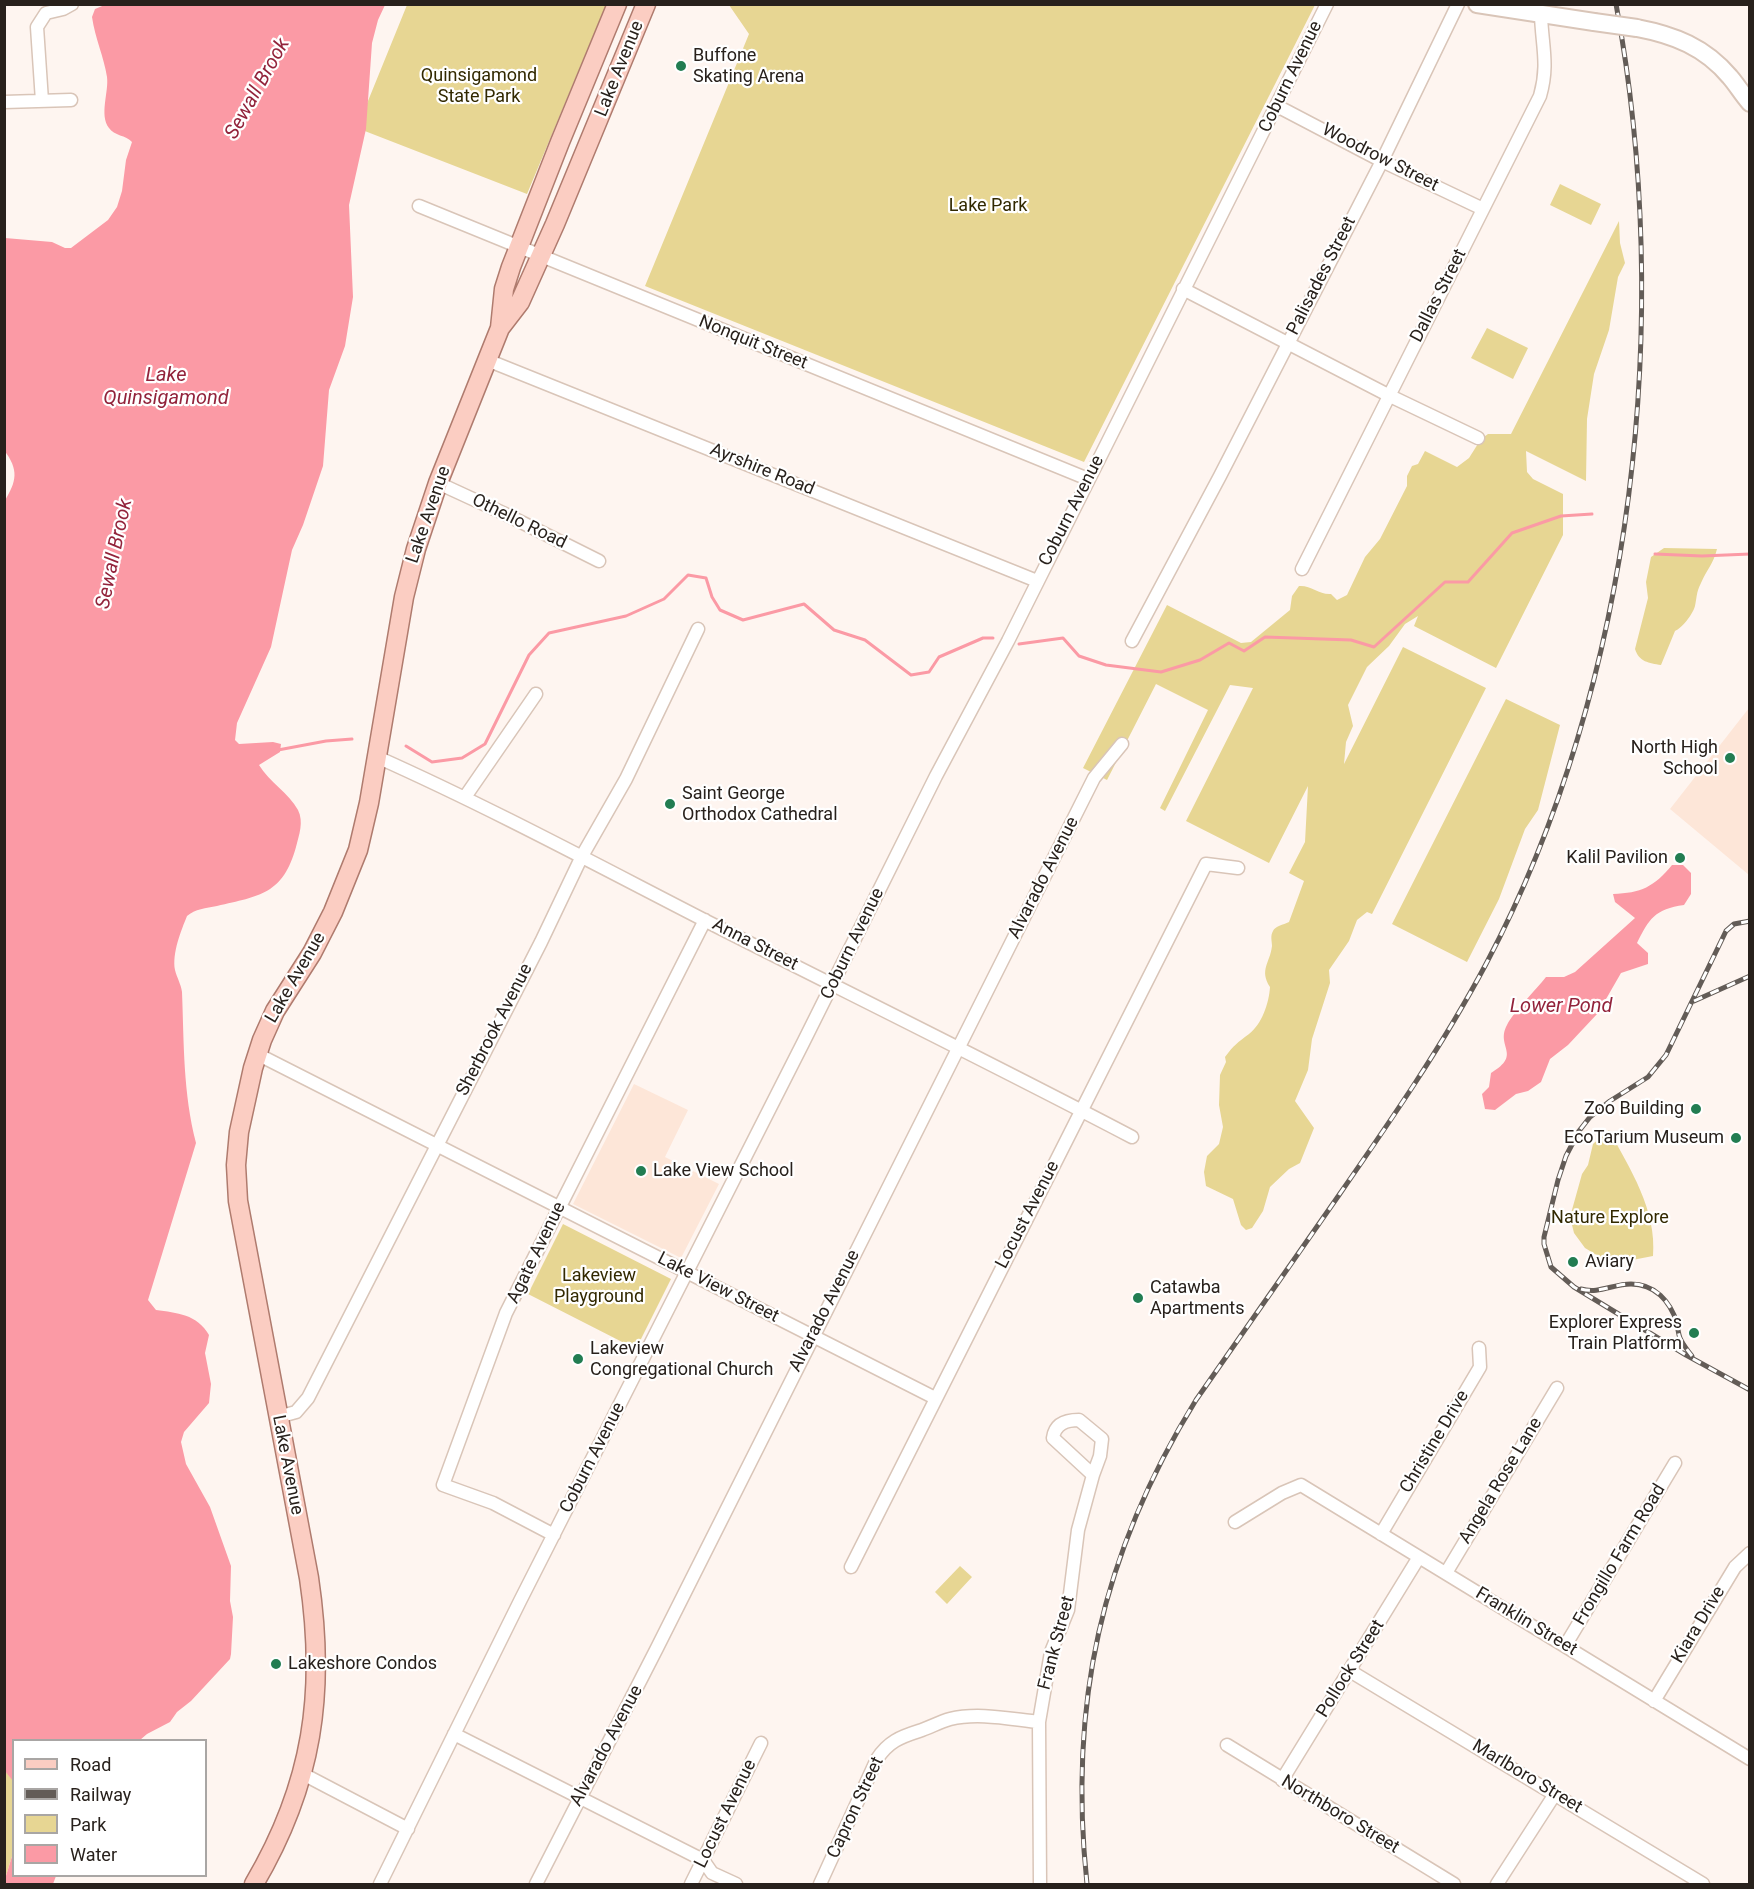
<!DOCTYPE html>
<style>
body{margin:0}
#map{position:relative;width:1754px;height:1889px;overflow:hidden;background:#fef5f0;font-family:Roboto,sans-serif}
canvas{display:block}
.frame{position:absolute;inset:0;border:6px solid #28211c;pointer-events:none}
.legend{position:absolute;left:12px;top:1739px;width:195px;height:138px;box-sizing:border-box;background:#fff;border:2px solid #a9a6a4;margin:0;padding:8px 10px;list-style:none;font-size:18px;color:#28211c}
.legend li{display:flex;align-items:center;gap:12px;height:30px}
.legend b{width:30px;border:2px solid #a9a6a4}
</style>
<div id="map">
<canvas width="1754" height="1889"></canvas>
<div class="frame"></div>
<ul class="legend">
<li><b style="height:8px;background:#fbcdc2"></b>Road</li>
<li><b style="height:8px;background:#635c57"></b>Railway</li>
<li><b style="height:16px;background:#e7d693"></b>Park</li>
<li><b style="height:16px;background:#fb9aa5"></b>Water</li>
</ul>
</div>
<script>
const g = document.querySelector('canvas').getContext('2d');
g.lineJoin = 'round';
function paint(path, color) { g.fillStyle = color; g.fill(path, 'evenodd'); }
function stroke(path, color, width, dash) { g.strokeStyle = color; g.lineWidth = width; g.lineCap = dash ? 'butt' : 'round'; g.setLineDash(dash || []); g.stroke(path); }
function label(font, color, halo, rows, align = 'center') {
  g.font = font + ' Roboto,sans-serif'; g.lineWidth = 4.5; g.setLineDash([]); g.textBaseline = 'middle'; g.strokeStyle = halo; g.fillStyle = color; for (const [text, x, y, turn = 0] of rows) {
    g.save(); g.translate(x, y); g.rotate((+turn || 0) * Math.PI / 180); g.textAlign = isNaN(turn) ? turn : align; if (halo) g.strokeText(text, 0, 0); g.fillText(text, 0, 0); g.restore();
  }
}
const built = new Path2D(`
 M1749,708V875L1670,809Z
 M634,1084L688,1110L665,1157L719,1184L681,1258L573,1204Z`);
const green = new Path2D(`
 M407,5H606L527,194L357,128Z
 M729,5H1315L1084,462L645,286L749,34Z
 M1560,184L1601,204L1591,225L1550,205Z
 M1619,221L1620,243L1625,263L1618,277L1609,330L1594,374L1587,419L1586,481L1526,451L1527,472L1533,479L1563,494V535L1496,668L1414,626L1418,616L1405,624L1389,646L1367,667L1348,705L1353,726L1346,742L1344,764L1403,647L1486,688L1372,914L1367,912L1357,920L1349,941L1329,970L1330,983L1312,1039L1308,1070L1295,1101L1314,1128L1300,1163L1289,1169L1270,1187L1263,1211L1252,1228L1246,1230L1241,1225L1233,1199L1206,1186L1204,1172L1207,1156L1219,1144L1223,1127L1219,1105L1220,1075L1226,1062L1225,1057C1234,1045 1237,1043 1249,1034C1262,1024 1269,1003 1270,987C1259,970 1270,963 1272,946C1272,941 1270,936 1273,931C1275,926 1283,925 1289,922L1304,881L1289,873L1305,842L1308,786L1269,863L1186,821L1253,688L1230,685L1165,811L1160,808L1208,710L1156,684L1107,780L1083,768L1167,605L1241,643L1251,642L1290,610L1292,596L1299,586C1311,585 1319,595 1331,594L1337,600L1347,595L1365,557L1380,539L1407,486V476L1412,466L1418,464L1425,451L1457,467L1469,458L1481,439L1488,434H1511Z
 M1487,328L1528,348L1513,379L1471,358Z
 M1664,548L1717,549C1713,565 1707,569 1701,583C1696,593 1697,597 1695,606C1693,614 1682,628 1675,631L1661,665C1649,663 1639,662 1635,649L1648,598L1646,582L1651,557Z
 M1506,699L1560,725L1538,810L1525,829L1499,899L1467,962L1392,924Z
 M1609,1130C1630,1169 1657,1210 1653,1256L1627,1261L1600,1257L1585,1248L1574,1233L1570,1217L1582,1174L1588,1165L1593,1144Z
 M563,1224L671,1279L636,1349L528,1294Z
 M960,1566L972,1577L947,1604L935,1592Z
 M4,1770L14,1781L13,1853L5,1879Z`);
const water = new Path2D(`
 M107,4L385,5L378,20L372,43L366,129L349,205L353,297L345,346L329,390L323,466L303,525L292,550L271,647L237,723L235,740L239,744L273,742L281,744L280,752L259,765C269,782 289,793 298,810C304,822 299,835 296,847C283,894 260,896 217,906C206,908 195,909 187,916C181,931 172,953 175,970C177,978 181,984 182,992C184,1043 183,1093 196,1143L148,1300L156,1310C177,1313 197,1314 209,1335L205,1353L211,1384L209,1403L184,1432L181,1442L186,1464L210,1507L231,1566L230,1601L233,1617L231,1654L230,1659L191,1701L177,1712L170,1722L147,1734L140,1740H14L13,1781L4,1770V502C17,481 19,470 4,450L5,238L52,242L65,248H71L108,220L117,207L122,191L126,160L132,142C126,135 114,136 109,128C99,115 109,92 107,77C104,57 95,38 92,17L95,9Z
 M1672,865H1683L1691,873V894L1684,905C1655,909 1649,919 1637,943L1648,953V964L1621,973L1598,1013L1568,1045L1550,1059L1541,1082L1528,1091L1516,1094L1495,1110L1485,1109L1482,1094L1489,1087L1491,1073C1523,1054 1495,1047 1507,1025C1514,1011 1536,990 1546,977H1564L1575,972L1635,918L1615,902L1613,894C1641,893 1654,887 1672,865Z
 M13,1853L14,1876H56L53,1884H5V1879Z`);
const stream = new Path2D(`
 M1655,554L1702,556L1750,554
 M1019,644L1063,638L1079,656L1106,665L1161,672L1200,660L1229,643L1244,651L1265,637L1351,640L1374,647L1445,582H1468L1512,533L1561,516L1592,514
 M406,746L432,762L462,758L485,744L529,655L549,633L626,616L664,599L688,575L706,578L712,597L720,610L743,620L804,604L834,630L865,640L911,675L929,672L939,657L983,638H993
 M278,750L326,741L352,739`);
const street = new Path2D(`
 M42,101L37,27L46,13L63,9L72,4
 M4,102L71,100
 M1277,106L1382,161L1483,209
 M419,206L1088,479
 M1183,289L1388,395L1478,438
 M487,360L1037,581
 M438,483L503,513L599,561
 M1302,569L1540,96C1549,65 1542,46 1541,15
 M1132,641L1220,476L1382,161L1458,4
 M377,757C489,807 597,865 706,921C848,993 991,1063 1132,1137
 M465,797L536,694
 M257,1054L935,1398
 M278,1417L296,1412L308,1398L541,942L582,856L626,779L698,629
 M1235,1522L1282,1493L1301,1485L1750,1759
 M1381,1534L1480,1367L1479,1348
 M554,1535L493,1503L443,1485L506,1313L705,920
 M851,1567L1206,864L1238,868
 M1446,1573L1557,1388
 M1565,1646L1675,1463
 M1350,1671L1703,1884
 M1654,1701L1735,1567L1750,1553
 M454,1734L703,1860L712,1873L736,1884
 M1227,1745L1454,1884
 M303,1774L408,1829
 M1282,1780L1419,1557
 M380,1884L520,1601L803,1043L936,776L1008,641L1327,4
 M536,1884L657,1648L1094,778L1122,744
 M691,1884L761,1743
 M820,1884L877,1759C888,1742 900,1737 919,1731C929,1728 939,1722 950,1719C978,1712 1010,1719 1039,1722
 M1040,1884L1039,1722L1051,1652L1068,1610L1078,1530L1093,1475L1100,1456L1102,1439L1079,1420C1067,1420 1055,1423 1053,1438L1093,1475
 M1497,1884L1555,1794`);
const secondary = new Path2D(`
 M1477,4L1594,22
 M1637,28C1674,35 1705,47 1730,77C1737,85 1742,94 1750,103`);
const primary = new Path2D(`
 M500,328L504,289L511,267L560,142L617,4
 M254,1884C313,1784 326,1692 309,1578L238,1201L236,1165L239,1132L253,1068L262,1040L275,1011L312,953L333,912L358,850L369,803L404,597L416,549L438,483L500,328L520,302L555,224L646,4`);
const rail = new Path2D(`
 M1750,921L1734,924L1726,931L1666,1055L1648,1077L1610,1101L1590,1117L1579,1131L1566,1156L1558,1180L1544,1237V1244L1551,1267L1574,1287L1686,1355L1750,1390
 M1694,1001L1750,976
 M1581,1289C1599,1294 1613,1284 1631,1284C1655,1284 1670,1301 1677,1323C1678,1328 1678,1335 1681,1340C1684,1346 1688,1351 1692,1356
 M1087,1884C1068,1705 1101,1554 1196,1400C1244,1331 1292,1263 1339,1195C1391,1120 1443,1045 1486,964C1635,683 1674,316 1616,4`);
const secondaryBridge = new Path2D(`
 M1594,22L1637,28`);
const markers = [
 [681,66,6,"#227d52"],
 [1730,758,6,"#227d52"],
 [670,804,6,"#227d52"],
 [1680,858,6,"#227d52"],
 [1696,1109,6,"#227d52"],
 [1736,1138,6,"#227d52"],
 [641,1171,6,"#227d52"],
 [1573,1262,6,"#227d52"],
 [1138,1298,6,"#227d52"],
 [1694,1333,6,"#227d52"],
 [578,1359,6,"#227d52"],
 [276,1664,6,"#227d52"]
];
const poiNames = [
 ["Buffone",693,56],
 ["Skating Arena",693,77],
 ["North High",1718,748,"right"],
 ["School",1718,769,"right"],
 ["Saint George",682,794],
 ["Orthodox Cathedral",682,815],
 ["Kalil Pavilion",1668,858,"right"],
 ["Zoo Building",1684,1109,"right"],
 ["EcoTarium Museum",1724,1138,"right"],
 ["Lake View School",653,1171],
 ["Aviary",1585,1262],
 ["Catawba",1150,1288],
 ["Apartments",1150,1309],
 ["Explorer Express",1682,1323,"right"],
 ["Train Platform",1682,1344,"right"],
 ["Lakeview",590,1349],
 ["Congregational Church",590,1370],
 ["Lakeshore Condos",288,1664]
];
const streetNames = [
 ["Lake Avenue",620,69,-68],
 ["Coburn Avenue",1291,77,-64],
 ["Woodrow Street",1380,158,27],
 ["Palisades Street",1322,276,-63],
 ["Dallas Street",1439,296,-63],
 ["Nonquit Street",753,343,22],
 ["Ayrshire Road",762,470,22],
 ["Coburn Avenue",1072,511,-63],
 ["Lake Avenue",429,515,-71],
 ["Othello Road",519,522,26],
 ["Alvarado Avenue",1044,878,-63],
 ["Coburn Avenue",853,944,-64],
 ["Anna Street",755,945,27],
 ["Lake Avenue",296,978,-60],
 ["Sherbrook Avenue",495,1030,-63],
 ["Locust Avenue",1028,1215,-63],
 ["Agate Avenue",537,1253,-64],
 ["Lake View Street",718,1288,27],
 ["Alvarado Avenue",825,1311,-63],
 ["Christine Drive",1435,1442,-59],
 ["Coburn Avenue",593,1458,-63],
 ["Lake Avenue",287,1465,79],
 ["Angela Rose Lane",1501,1481,-59],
 ["Frongillo Farm Road",1620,1555,-59],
 ["Franklin Street",1526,1622,31],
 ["Kiara Drive",1699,1625,-59],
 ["Frank Street",1057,1643,-75],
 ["Pollock Street",1351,1669,-58],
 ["Alvarado Avenue",607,1746,-62],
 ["Marlboro Street",1527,1777,31],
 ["Capron Street",856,1808,-65],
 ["Locust Avenue",726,1814,-64],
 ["Northboro Street",1340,1815,31]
];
const parkNames = [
 ["Quinsigamond",479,76],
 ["State Park",479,97],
 ["Lake Park",988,206],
 ["Nature Explore",1610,1218],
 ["Lakeview",599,1276],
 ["Playground",599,1297]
];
const waterNames = [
 ["Sewall Brook",258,89,-61],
 ["Lake",166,376],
 ["Quinsigamond",166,399],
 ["Sewall Brook",115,554,-78],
 ["Lower Pond",1561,1007]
];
paint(built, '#fde6d8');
paint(green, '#e7d693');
paint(water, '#fb9aa5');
stroke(stream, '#fb9aa5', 3);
stroke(street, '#d9c5b8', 15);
stroke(secondary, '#d9c5b8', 20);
stroke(primary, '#af7b6e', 21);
stroke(street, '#fff', 12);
stroke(secondary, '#fff', 16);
stroke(primary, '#fbcdc2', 18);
stroke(rail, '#635c57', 5);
stroke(rail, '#fff', 3, [9]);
stroke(secondaryBridge, '#d9c5b8', 20, []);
stroke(secondaryBridge, '#fff', 16);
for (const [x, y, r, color] of markers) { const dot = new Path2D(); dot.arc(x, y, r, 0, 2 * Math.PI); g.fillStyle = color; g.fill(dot); stroke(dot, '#fff', 2); }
label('18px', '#28211c', '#fff', poiNames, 'left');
label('18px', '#28211c', '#fff', streetNames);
label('18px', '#322900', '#fff', parkNames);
label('italic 20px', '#92233b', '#fff', waterNames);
</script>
